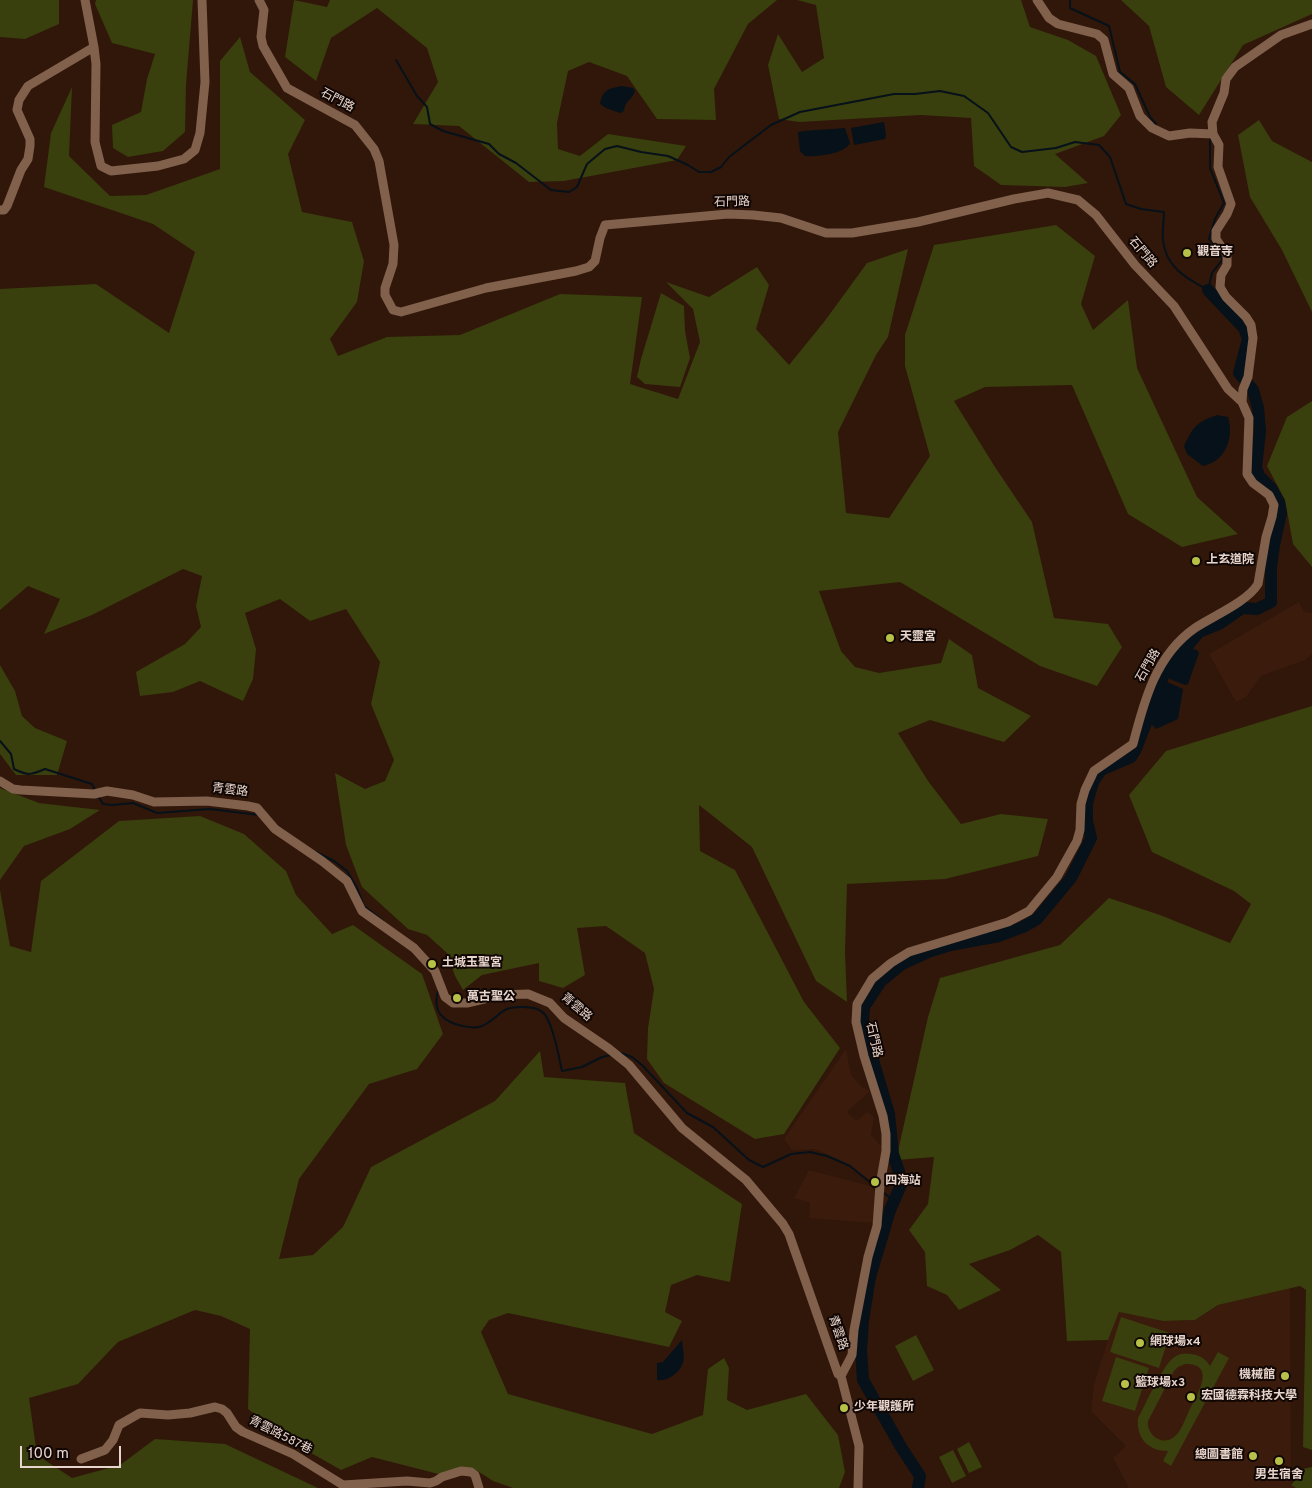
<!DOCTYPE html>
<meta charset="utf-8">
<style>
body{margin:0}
#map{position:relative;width:1312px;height:1488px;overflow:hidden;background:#30170a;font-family:Overpass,sans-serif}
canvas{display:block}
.scale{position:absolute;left:20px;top:1446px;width:101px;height:22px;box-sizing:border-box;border:2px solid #e8d5cd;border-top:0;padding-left:6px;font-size:15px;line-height:18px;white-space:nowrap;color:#e8d5cd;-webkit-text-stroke:4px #100603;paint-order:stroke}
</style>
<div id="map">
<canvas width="1312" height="1488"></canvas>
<div class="scale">100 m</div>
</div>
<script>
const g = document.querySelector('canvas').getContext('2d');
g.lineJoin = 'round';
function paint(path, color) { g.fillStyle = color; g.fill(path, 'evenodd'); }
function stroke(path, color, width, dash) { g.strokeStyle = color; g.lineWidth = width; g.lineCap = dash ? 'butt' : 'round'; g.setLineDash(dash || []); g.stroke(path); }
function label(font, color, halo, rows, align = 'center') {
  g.font = font + ' Overpass,"Noto Sans TC",sans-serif'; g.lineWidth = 4; g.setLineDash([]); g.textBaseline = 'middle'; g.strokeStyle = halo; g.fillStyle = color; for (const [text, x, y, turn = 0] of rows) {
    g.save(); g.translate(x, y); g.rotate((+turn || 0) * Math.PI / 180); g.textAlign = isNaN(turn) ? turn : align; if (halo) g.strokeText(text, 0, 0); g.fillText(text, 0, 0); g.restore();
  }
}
const built = new Path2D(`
 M1299,602L1304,612L1312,613V654L1305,660L1261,676L1246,697L1236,702L1209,654Z
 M846,1049L851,1075L862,1087L870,1091L847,1112L857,1121L867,1112L874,1117L871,1135L883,1148L878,1187L838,1159L815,1149L792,1150L784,1139Z
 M809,1170L870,1186L877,1193L874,1223L809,1218L810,1203L794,1198Z
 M1290,1288L1291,1485L1296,1488H1129L1113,1458L1126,1446L1091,1411L1094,1384L1108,1340L1119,1312L1163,1321L1195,1320L1218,1305Z`);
const green = new Path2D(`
 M0,0H59V24L25,39L0,37Z
 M96,0H193L186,85L185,132L163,151L128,157L113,148L112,125L141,112L147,79L155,54L112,43L95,4Z
 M294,0L327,7L330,0H777L748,24L714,89L716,120L657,119L627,76L589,62L568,71L557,123L558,149L580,156L608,134L686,146L677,160L564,181L529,182L459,126L413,124L438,82L427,48L377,8L331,38L316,81L285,57Z
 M797,0H1021L1030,27L1068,40L1096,56L1121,115L1104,136L1055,154L1088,183L1065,187L1001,185L974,166L971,118L921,115L799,122L779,119L768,65L778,34L802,72L824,58L816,5Z
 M1121,0H1312V14L1243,45L1199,115L1166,87L1149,26Z
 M240,37L250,72L305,120L288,154L302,212L352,222L364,261L357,302L330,339L338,356L387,337L460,335L560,294L642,297L630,384L678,399L700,342L693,309L666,282L709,297L757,267L769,285L756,329L789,365L824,322L867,263L908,249L888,337L876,355L838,432L846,513L889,518L930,456L905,366V335L934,245L1056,225L1095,256L1081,304L1093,330L1128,300L1137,368L1197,497L1238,534L1182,547L1128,514L1072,385L985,387L954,401L995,467L1032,522L1054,618L1108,624L1122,647L1097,686L1040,666L900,582L819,591L841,651L855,667L879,673L941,663L949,639L972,655L978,688L1031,716L1004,742L930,720L898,733L928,781L961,824L1001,814L1048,819L1038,856L945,879L847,884L845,952L847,1002L816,981L752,847L699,805L700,851L735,870L804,1002L840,1048L784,1134L755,1139L664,1083L647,1059L648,1028L654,989L645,953L606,926L577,928L585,975L563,988L539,981V963L482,975L463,990L455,976L447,953L427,935L408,929L362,887L346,845L335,773L365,789L385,781L394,760L371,704L380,662L346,609L310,621L280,599L245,613L256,649L253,679L243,701L200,681L173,692L140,696L136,672L185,644L201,627L196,606L202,576L183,569L92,615L44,634L60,599L28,586L0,610V289L96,284L169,333L195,252L153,224L44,187L51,133L72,87L69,156L110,196L146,195L220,169V61Z
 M1259,120L1272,141L1312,162V312L1282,250L1250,197L1238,135Z
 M661,293L684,306L685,331L690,358L680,387L645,384L637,377L641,359Z
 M1312,401V567L1293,544L1285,500L1267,466L1287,417Z
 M0,665L15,691L22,716L35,728L67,741L57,775H16L0,754Z
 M1312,706V1450L1303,1447L1306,1290L1300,1286L1218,1305L1195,1320L1163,1321L1119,1312L1108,1340L1067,1341L1061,1252L1038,1235L1010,1250L969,1264L1001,1290L959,1310L947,1295L927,1286L925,1252L909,1230L928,1204L934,1157L896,1160L928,1017L940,978L1060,945L1109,898L1160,915L1230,943L1251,904L1234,891L1152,852L1129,795L1166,751Z
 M0,788L39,803L100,810L70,829L24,846L0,880Z
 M200,816L244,834L286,871L296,895L332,934L353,925L422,974L443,1034L417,1069L369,1084L299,1179L279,1259L313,1255L343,1227L371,1167L495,1101L540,1051L544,1077L625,1083L634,1133L742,1204L730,1282L697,1275L671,1285L665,1312L682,1321L669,1347L508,1313L489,1320L481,1332L508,1394L652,1434L703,1415L708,1369L724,1358L729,1368L727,1400L747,1410L806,1394L838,1435L845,1472L839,1488H513L493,1481L476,1470L454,1478L372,1457L341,1470L290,1441L248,1409L250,1329L221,1316L195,1310L118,1342L78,1384L29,1398L37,1455L72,1478L120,1465L155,1439L225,1444L318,1488H0V890L10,946L31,952L41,881L119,821Z
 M1121,1317L1170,1333L1159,1368L1110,1352Z
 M916,1335L934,1370L913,1381L895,1346Z
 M1218,1352L1229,1358L1171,1466L1163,1461L1168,1451C1148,1451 1136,1438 1138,1418C1146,1404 1163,1363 1176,1356C1181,1353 1186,1353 1191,1354C1200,1355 1206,1359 1210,1366ZM1185,1364C1218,1363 1196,1397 1189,1411C1185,1419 1181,1432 1174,1437C1162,1447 1146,1434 1148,1421L1174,1371L1178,1367Z
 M1116,1357L1149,1368L1135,1411L1102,1401Z
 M969,1442L982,1467L969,1473L957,1449Z
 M953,1450L966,1476L952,1483L939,1457Z
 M1312,1467V1488H1296L1291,1485L1296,1479L1303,1478V1469Z`);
const water = new Path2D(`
 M622,86L633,88L635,91C632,100 625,100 624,111L620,113L606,108L600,104C603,89 608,89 622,86Z
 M884,122L886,136L885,139L854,145L851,128Z
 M845,128L850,143C845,154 816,157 805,156L800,151L798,132C814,129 829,130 845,128Z
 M1217,415L1228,417C1234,438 1226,461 1203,466L1187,454L1184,446C1194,426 1195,423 1217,415Z
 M1193,649L1197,650L1199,653L1188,684L1185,685L1170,679L1169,676L1173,668Z
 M1165,681L1183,689L1178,719L1156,729L1152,725C1153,709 1157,695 1165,681Z
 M682,1340C683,1354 688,1363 675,1374C670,1378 664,1381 657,1380V1363L663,1362Z`);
const stream = new Path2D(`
 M1070,0V8L1109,26L1120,72L1135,84L1150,117L1156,124
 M396,60L417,96L427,107L430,124L443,131L489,144L499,154L516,163L551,190L569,192L577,187L587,164L605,149L617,146L641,152L668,156L688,165L699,172H711L721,167L729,157L771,125L800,112L894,94H915L940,91L964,96L988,113L1011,147L1022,152L1056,148L1075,142L1099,145L1110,157L1126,204L1141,209L1164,212C1164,221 1162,231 1163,240C1166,268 1186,278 1208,290L1212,273L1222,260V254
 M1210,139V168L1224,203L1215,219L1209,239L1218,248
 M0,741L11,754L14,769C28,776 31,775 45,769L92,784L95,790
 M98,796L103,804L112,805L133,803L157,813L210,809L259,815
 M316,852L334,861L347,871L357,888L364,906L383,921
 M439,989C435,997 435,1011 443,1017C450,1024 469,1029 479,1027C491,1024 499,1012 507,1009C515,1006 534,1006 541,1011C552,1017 559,1058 562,1071L582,1067L602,1057L611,1055
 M621,1053L632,1057L642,1065L687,1113L713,1127L749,1160L763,1167L791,1154L810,1152L827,1156L850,1166L876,1187
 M884,1193L894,1201`);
const river = new Path2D(`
 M918,1488L920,1476L901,1447L863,1380L861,1350L863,1320L870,1277L890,1210L901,1185L899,1172L893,1154L889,1114L867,1040L863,1021L864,1007L881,981L902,964L928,952L950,945L999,936L1023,927L1037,919L1071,878L1091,838L1087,821V803L1093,782L1101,770L1131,757L1135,751L1146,723L1151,700L1165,673L1199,632L1219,624L1242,608L1257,609L1271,602V567L1274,545L1281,513L1279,502L1271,488L1259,476L1256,467L1260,431L1258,408L1253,390L1239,373L1248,339L1244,328L1208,290`);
const minor = new Path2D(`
 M85,0L94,47L96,64L95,142L101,166L111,171L158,166L184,159L195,150L200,133L205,82L202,0
 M259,0L264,10L261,37L263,46L287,88L355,125L374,149L379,161L394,245L393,264L385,288V295L393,310L401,312L486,288L576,271L589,267L595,261L600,238L605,225L728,214L753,215L781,218L826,233H852L918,222L1014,199L1048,193L1078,200L1096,215L1135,265L1174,306L1228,389L1242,402L1249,418L1247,474L1253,483L1269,495L1274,505L1272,517L1266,537L1258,584C1247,602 1213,616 1195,628C1156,655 1144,701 1133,744L1094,771L1085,790L1081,804L1080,830L1077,841L1057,877L1029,911L1008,922L909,952L891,963L872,979L857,1004L856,1022L864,1056L883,1116L886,1134V1151L880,1185L877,1226L868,1257L854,1330L852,1355L841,1376
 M1037,0L1049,18L1058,24L1097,34L1104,40L1113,74L1129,88L1140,116L1152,128L1169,136L1190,133L1213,134L1219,145L1218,167L1231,204L1227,214L1216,231V239L1227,255V265L1221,275L1220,287L1226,297L1246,317L1251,325L1253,338L1248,377L1243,389L1242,402
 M1213,134L1212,122L1224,93L1226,79L1235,67L1281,35L1312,24
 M0,210H4L7,206L21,170L28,159L30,146V139L17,110L19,100L28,86L94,47
 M0,781L13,789L21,790L94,794L107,791L133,795L154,802L207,801L248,806L257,808L275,829L322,861L347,881L362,911L414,948L435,971L445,997L453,1003H467L501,995L528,994L550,1003L564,1018L608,1048L629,1065L682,1128L746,1180L783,1224L789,1234L838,1374L841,1376L859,1446L858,1488
 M81,1459L105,1450L113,1440L119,1425L140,1413L168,1415L190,1413L215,1407L222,1409L227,1413L236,1427L243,1432L293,1454L343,1485L407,1481L430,1483L436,1481L442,1477L461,1471L471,1472L475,1475L479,1488`);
const markers = [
 [1187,253,5,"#b7c148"],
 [1196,561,5,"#b7c148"],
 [890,638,5,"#b7c148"],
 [432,964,5,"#b7c148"],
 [457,998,5,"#b7c148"],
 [875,1182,5,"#b7c148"],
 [1140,1343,5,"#b7c148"],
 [1285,1376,5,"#b7c148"],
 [1125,1384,5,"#b7c148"],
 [1191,1397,5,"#b7c148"],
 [844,1408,5,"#b7c148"],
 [1253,1456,5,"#b7c148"],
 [1279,1461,5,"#b7c148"]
];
const streetNames = [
 ["石門路",337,101,28],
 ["石門路",732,203,-1],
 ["石門路",1142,253,50],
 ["石門路",1149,666,-60],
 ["青雲路",230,791,7],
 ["青雲路",576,1008,40],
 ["石門路",873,1040,77],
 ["青雲路",837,1333,71],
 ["青雲路587巷",280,1436,27]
];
const poiNames = [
 ["觀音寺",1197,253],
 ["上玄道院",1206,561],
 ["天靈宮",900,638],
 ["土城玉聖宮",442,964],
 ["萬古聖公",467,998],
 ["四海站",885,1182],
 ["網球場x4",1150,1343],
 ["機械館",1275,1376,"right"],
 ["籃球場x3",1135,1384],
 ["宏國德霖科技大學",1201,1397],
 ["少年觀護所",854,1408],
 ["總圖書館",1243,1456,"right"],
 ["男生宿舍",1279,1476,"center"]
];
paint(built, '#3b1b0b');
paint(green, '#393f0d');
paint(water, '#061119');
stroke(stream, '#061119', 2);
stroke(river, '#061119', 12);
stroke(minor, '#81604c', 9);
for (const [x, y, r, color] of markers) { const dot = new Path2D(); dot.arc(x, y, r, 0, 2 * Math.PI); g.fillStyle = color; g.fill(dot); stroke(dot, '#100603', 2); }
label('12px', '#e8d5cd', '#100603', streetNames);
label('bold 12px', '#e8d5cd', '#100603', poiNames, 'left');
</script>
